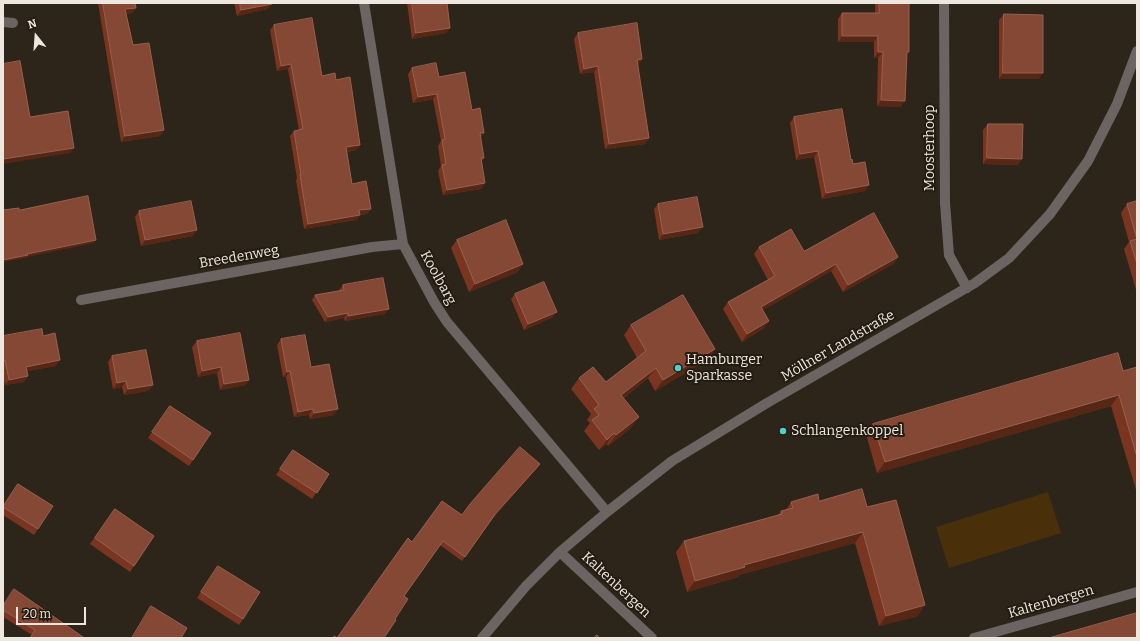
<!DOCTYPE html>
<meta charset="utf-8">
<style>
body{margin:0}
#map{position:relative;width:1140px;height:641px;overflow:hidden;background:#2e251a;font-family:Bitter,serif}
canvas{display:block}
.frame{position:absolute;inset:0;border:4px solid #ede7df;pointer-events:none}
.north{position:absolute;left:16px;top:16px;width:40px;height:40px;-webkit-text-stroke:3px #241b11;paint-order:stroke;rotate:343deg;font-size:11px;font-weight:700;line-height:16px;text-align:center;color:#ede7df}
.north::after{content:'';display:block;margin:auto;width:14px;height:18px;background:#ede7df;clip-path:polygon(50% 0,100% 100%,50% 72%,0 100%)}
.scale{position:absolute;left:16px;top:607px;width:70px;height:18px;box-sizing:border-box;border:2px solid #ede7df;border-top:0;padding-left:5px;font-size:12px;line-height:14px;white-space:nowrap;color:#ede7df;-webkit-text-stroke:3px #241b11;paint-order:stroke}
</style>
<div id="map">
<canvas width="1140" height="641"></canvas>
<div class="frame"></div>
<div class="north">N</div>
<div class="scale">20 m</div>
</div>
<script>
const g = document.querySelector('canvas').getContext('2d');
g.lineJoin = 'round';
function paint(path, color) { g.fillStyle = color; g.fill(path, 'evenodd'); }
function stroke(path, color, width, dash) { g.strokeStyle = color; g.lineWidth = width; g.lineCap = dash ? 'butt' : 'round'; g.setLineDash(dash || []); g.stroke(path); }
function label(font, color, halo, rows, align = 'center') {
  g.font = font + ' Bitter,serif'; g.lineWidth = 4; g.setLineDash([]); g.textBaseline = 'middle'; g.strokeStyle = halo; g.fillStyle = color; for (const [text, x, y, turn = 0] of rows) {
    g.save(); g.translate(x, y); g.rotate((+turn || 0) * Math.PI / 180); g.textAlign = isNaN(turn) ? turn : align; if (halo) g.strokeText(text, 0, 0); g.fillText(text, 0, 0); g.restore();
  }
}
const green = new Path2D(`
 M1048,492L1061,533L949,568L936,527Z`);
const minor = new Path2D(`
 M364,3L403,244L434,302L447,322L607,512
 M944,3L945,203L949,255L967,288
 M3,22L13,23
 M81,300L372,247L403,244
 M560,552L652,638
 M482,638L526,586L560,552L607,512L672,461L767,403L975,283L1009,258L1050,214L1088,161L1117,104L1137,51
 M974,638L1137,592`);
const wall = new Path2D(`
 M98,3H135L136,8L132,13L126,14L133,45L164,130L160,136L121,142Z
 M234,3H271L272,4L267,9L237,16Z
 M407,3H447L450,28L446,33L412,39Z
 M875,3H909L907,55L901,107L877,106L878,58H874V42H838V19L842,13H875Z
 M1004,14L1039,79H999V20Z
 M274,25L322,76L336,80L360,145L356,150L347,152L352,184L371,209L367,214L360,215L356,220L304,229L296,180L297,179L290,136L294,131L299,130L288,69L277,71L270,30Z
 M578,33L642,59L638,65L649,138L645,144L605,149L594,72L580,74L574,39Z
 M412,68L439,77L472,110L480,138L484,158L481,162L485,183L481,189L443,195L438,171L441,166L438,146L441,141L433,99L413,103L408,74Z
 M794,117L851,160L865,191L822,199L814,157L796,160L790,123Z
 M988,124L1018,165L983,164V130Z
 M1137,201V293L1124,249L1129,242L1121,213L1127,204Z
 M658,204L698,233L659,240L654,209Z
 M139,211L193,236L141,246L135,217Z
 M457,240L518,272L469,292L451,248Z
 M759,247L804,251L898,257L893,264L843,292L831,271L763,310L764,328L742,342L723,309L728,302L768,280L754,254Z
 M343,285L385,314L345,321L344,318L325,322L312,300L315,295L339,291V290Z
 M515,294L553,317L524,330L511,299Z
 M631,325L715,349L707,360L655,391L648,378L624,398L631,428L608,446L607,444L599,450L584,431L590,423L587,420L591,414L571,389L579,378L606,382L637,358L624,335Z
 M3,336H43L56,366L27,371L28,376L24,382L5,385L3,375Z
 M281,339L311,367L334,415L310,419L309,415L294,417L286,377H283L277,345Z
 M197,341L249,380L245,385L220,390L217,373L198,377L192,347Z
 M112,356L153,385L148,391L124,395L122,387L113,389L108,362Z
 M1137,367V493L1111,406L877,473L866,434L873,424L1123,371Z
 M170,406L211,433L189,466L148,438Z
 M293,450L329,474L312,499L276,475Z
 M540,464L537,468L493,518L462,561L440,545L404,596L384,638H337L412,542L462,515Z
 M18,484L38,529L34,535L3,515V506Z
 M819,501L867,507L918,616L879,626L855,543L739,575L738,577L687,592L676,552L684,541L778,515L781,511L786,510L791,502Z
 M115,509L154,536L130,572L90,544Z
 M218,566L243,619L239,625L197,598Z
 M3,605L82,638L32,635L3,617Z`);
const shadedWall = new Path2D(`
 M272,4L267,9L237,16L241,10Z
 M136,8L132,13L121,15L125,9Z
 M450,28L446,33L412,39L416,33Z
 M842,36H878L874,42H838Z
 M878,52H883L878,58H874Z
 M642,59L638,65L633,66L637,60Z
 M291,64L288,69L277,71L281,66Z
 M598,66L594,72L580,74L584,69Z
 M1003,73H1043L1039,79H999Z
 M437,94L433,99L413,103L418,97Z
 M881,100L905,101L901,107L877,106Z
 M164,130L160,136L121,142L125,136Z
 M480,133H484L480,139Z
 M649,138L645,144L605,149L609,144Z
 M360,145L356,150L342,153L346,147Z
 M74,148L70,153L3,164V159Z
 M818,151L814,157L796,160L800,154Z
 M987,158L1022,159L1018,165L983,164Z
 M485,183L481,189L443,195L447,190Z
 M869,185L865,191L822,199L826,193Z
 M371,209L367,214L360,215L356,220L304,229L308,224L359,210Z
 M703,227L698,233L659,240L663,234Z
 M197,230L193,236L141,246L145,240Z
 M96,240L94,243L27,257L26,258L3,262V260L27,254Z
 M898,257L893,264L843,292L848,285Z
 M523,264L518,272L469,292L475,284Z
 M836,264L831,271L756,314L761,307Z
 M389,309L385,314L345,321L348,316Z
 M557,312L553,317L524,330L528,324Z
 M348,313L344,318L325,322L328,317Z
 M769,321L764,328L742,342L747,334Z
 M715,349L707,360L655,391L663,380Z
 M60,360L56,366L22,372L26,367Z
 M221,367L217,373L198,377L202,371Z
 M656,368L648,378L614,406L621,395Z
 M290,371L286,377H283L287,372Z
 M28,376L24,382L5,385L9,380Z
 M249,380L245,385L220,390L224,384Z
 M126,381L122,387L113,389L117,383Z
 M153,385L148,391L124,395L128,389Z
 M1119,395L1111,406L877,473L885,462Z
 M313,409L309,415L294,417L298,412Z
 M338,409L334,415L310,419L314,413Z
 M639,417L631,428L608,446L616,435Z
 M614,433L607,444L599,450L607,440Z
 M540,464L537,468L493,518L462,561L496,513Z
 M863,532L855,543L739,575L738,577L687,592L695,581L744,565Z
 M925,605L918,616L879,626L886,616Z`);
const building = new Path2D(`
 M103,3H135L136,8L125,9L133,45L149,43L164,130L125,136Z
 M240,3H271L272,4L241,10Z
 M412,3H447L450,28L416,33Z
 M879,3H909V52H907L905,101L881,100L883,52H878V36H842V13H879Z
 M1004,14L1043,15V73H1003Z
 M312,18L322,76L335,73L336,80L350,77L360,145L346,147L352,184L366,181L371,209L359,210L360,215L308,224L300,175H301L294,131L303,129L291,64L281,66L274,25Z
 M637,23L642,59L637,60L649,138L609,144L598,66L584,69L578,33Z
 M20,61L30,117L68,111L74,148L3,159V64Z
 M436,63L439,77L465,72L472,110L480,108L484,133H480L484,158H481L485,183L447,190L442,165L446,164L442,140L445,139L437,94L418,97L412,68Z
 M842,109L851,160L852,159L853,164L865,162L869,185L826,193L818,151L800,154L794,117Z
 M988,124H1023L1022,159L987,158Z
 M88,196L96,240L27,254L28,255L3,260V210L19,208V210Z
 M697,197L703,227L663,234L658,204Z
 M191,201L197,230L145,240L139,211Z
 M1137,201V264L1130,241L1137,239L1127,204Z
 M874,213L898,257L848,285L836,264L761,307L769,321L747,334L728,302L775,276L759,247L791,229L804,251Z
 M506,220L523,264L475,284L457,240Z
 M383,278L389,309L348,316V313L328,317L315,295L344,290L343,285Z
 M544,282L557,312L528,324L515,294Z
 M683,295L715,349L663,380L656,368L621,395L639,417L616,435L614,433L607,440L592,420L599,415L594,409L599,405L579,378L593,367L606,382L646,351L631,325Z
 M42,329L43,336L55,333L60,360L26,367L28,376L9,380L5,360L3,361V336Z
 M240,333L249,380L224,384L221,367L202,371L197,341Z
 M305,335L311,367L329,364L338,409L314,413L313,409L298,412L290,371L287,372L281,339Z
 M146,350L153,385L128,389L126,381L117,383L112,356Z
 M1118,353L1123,371L1137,367V457L1119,395L885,462L873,424Z
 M170,406L211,433L193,460L152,432Z
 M520,447L540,464L496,513L465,557L443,541L404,596L408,599L395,619L396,620L384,638H333L334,636L337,638L408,538L412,542L442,501L462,515L470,504Z
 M293,450L329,474L317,493L280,469Z
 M18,484L53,506L38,529L3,507Z
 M862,489L867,507L896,500L925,605L886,616L863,532L744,565L745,567L695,581L684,541L782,514L781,511L793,508L791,502L818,494L819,501Z
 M115,509L154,536L134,566L95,538Z
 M218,566L260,592L243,619L201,592Z
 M14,589L83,637L82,638H30L35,630L3,610V606Z
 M151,606L187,628L181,638H132Z
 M1137,613V638H1049Z
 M597,635L600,638H594Z`);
const markers = [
 [678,368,4,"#53cdca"],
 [783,431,4,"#53cdca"]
];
const streetNames = [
 ["Moosterhoop",930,148,-90],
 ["Breedenweg",239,257,-10],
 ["Koolbarg",438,278,61],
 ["Möllner Landstraße",838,346,-30],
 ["Kaltenbergen",616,585,43],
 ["Kaltenbergen",1051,602,-16]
];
const poiNames = [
 ["Hamburger",686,360],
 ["Sparkasse",686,376],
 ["Schlangenkoppel",791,431]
];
paint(green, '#49300b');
stroke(minor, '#6c6463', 10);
paint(wall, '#79351f');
paint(shadedWall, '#562715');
paint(building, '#854834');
stroke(building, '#96614f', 1);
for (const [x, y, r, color] of markers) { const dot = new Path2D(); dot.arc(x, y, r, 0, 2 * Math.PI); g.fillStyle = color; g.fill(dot); stroke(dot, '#241b11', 1.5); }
label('14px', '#ede7df', '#241b11', streetNames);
label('14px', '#ede7df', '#241b11', poiNames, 'left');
</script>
